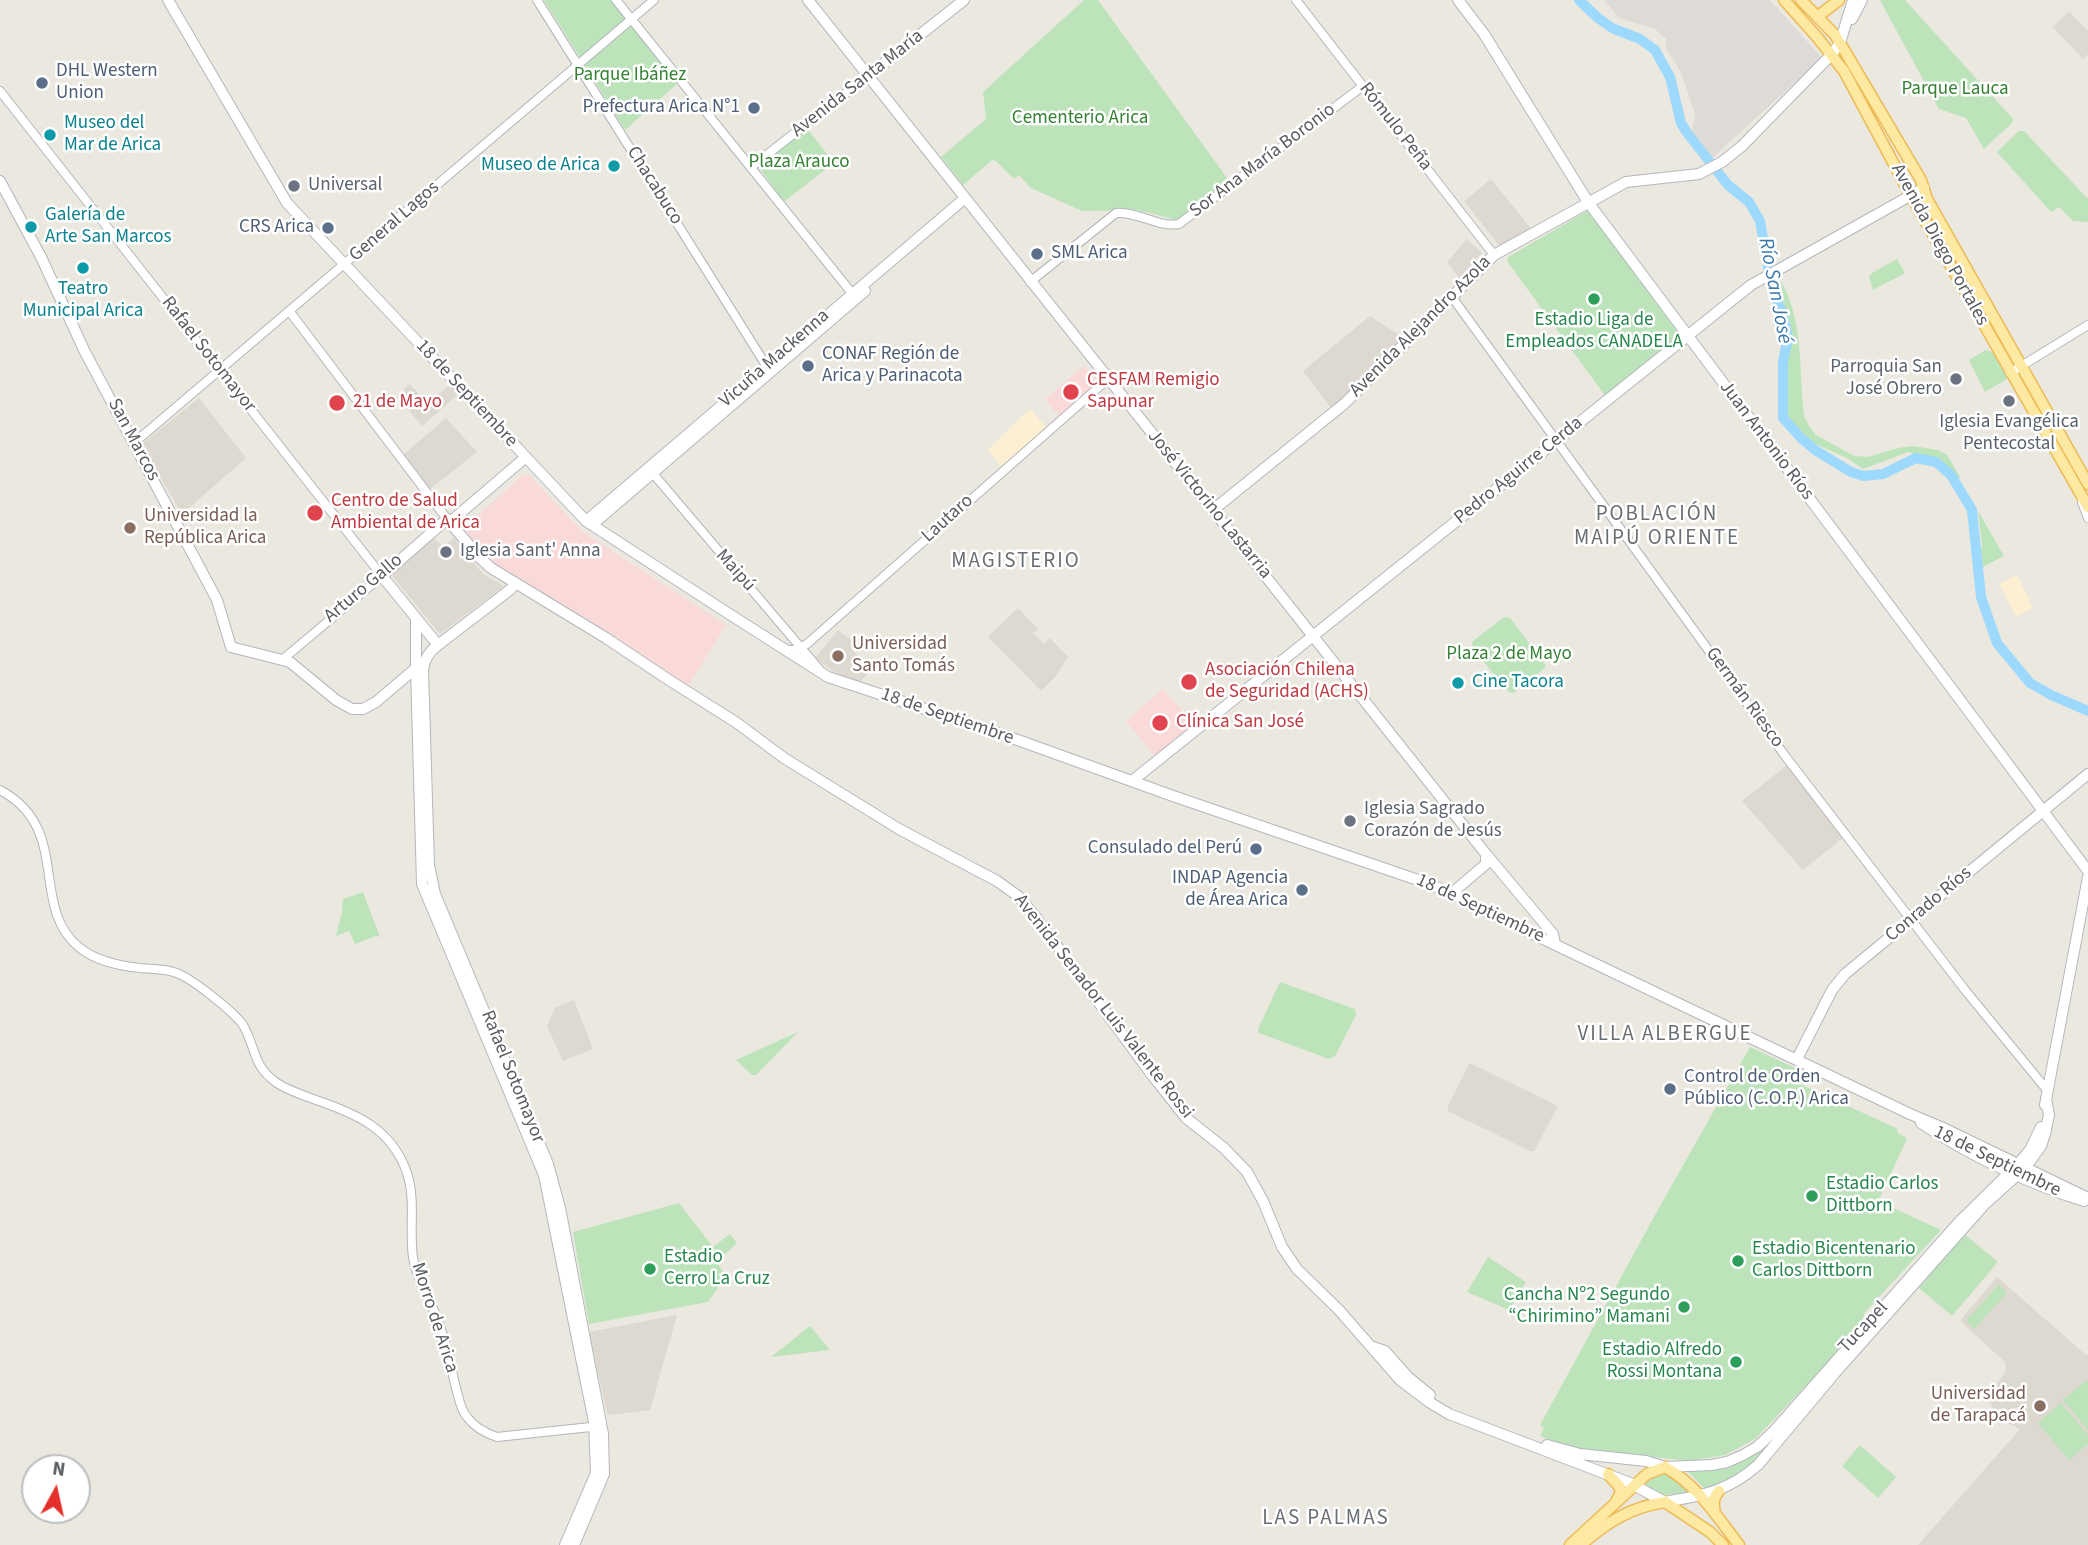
<!DOCTYPE html>
<meta charset="utf-8">
<style>
body{margin:0}
#map{position:relative;width:2088px;height:1545px;overflow:hidden;background:#ebe8df;font-family:"Source Sans 3",sans-serif}
canvas{display:block}
.north{position:absolute;left:21px;top:1454px;width:70px;height:70px;box-sizing:border-box;background:#fff;border:2px solid #bcbebf;border-radius:50%;rotate:8deg;font-size:19px;font-weight:700;line-height:28px;text-align:center;color:#585c60}
.north::after{content:'';display:block;margin:auto;width:24px;height:32px;background:#e52f2b;clip-path:polygon(50% 0,100% 100%,50% 72%,0 100%)}
</style>
<div id="map">
<canvas width="2088" height="1545"></canvas>
<div class="north">N</div>
</div>
<script>
const g = document.querySelector('canvas').getContext('2d');
g.lineJoin = 'round';
function paint(path, color) { g.fillStyle = color; g.fill(path, 'evenodd'); }
function stroke(path, color, width, dash) { g.strokeStyle = color; g.lineWidth = width; g.lineCap = dash ? 'butt' : 'round'; g.setLineDash(dash || []); g.stroke(path); }
function label(font, color, halo, rows, align = 'center') {
  g.font = font + ' "Source Sans 3",sans-serif'; g.lineWidth = 5; g.setLineDash([]); g.textBaseline = 'middle'; g.strokeStyle = halo; g.fillStyle = color; for (const [text, x, y, turn = 0] of rows) {
    g.save(); g.translate(x, y); g.rotate((+turn || 0) * Math.PI / 180); g.textAlign = isNaN(turn) ? turn : align; if (halo) g.strokeText(text, 0, 0); g.fillText(text, 0, 0); g.restore();
  }
}
const commercial = new Path2D(`
 M1030,409L1046,427L1003,468L988,450Z
 M2017,575L2033,608L2016,617L1999,584Z`);
const industrial = new Path2D(`
 M1604,0H1770L1822,58L1712,158L1692,133L1695,114L1681,72L1666,49V39L1655,29L1619,18Z`);
const education = new Path2D(`
 M2069,11L2088,31V54L2083,59L2053,27Z
 M1491,179L1533,231L1501,248L1464,201Z
 M1467,239L1482,253L1459,278L1447,262Z
 M1370,316L1405,339L1331,408L1303,371Z
 M452,383L460,393L422,426L398,398L405,391L403,389L410,384L428,403Z
 M199,398L246,458L182,514L143,448V443Z
 M446,418L477,452L430,489L404,454Z
 M434,538L443,547L454,538L483,574L504,586L440,634L393,577V574Z
 M1018,608L1038,629L1033,633L1044,644L1050,638L1068,657L1055,677L1041,691L988,637Z
 M838,630L855,643L851,649L873,669L858,683L833,671L815,658Z
 M1787,765L1844,837L1803,870L1742,801Z
 M574,1000L593,1049L563,1061L547,1026L555,1008L565,1003Z
 M1472,1064L1558,1106L1534,1151H1530L1448,1111V1106L1469,1064Z
 M1997,1277L2086,1355L2088,1354V1545H1918L2020,1429L1994,1417L1989,1396L2006,1371L2005,1362L1961,1322L1962,1318Z
 M677,1315L650,1410L610,1415L607,1413L589,1332Z`);
const medical = new Path2D(`
 M1084,366L1094,378L1091,381L1097,384L1061,417L1057,413L1058,410L1055,412L1045,399Z
 M523,475H529L583,532L726,625L685,691L503,574L483,555L464,528Z
 M1163,689L1195,725L1157,758L1126,721Z`);
const green = new Path2D(`
 M544,0H611L677,81L676,85L625,130Z
 M1084,0H1098L1230,182L1177,220L1137,210L1082,211L1031,188L1019,175L1014,179L996,161L992,160L963,185L941,157L986,119L983,92Z
 M1880,0H1905L2013,119L2012,123L1984,149L1966,118L1939,109Z
 M805,129L810,132L834,163L785,201L782,199L759,167L761,164Z
 M2019,131H2024L2088,199V222L2073,221L2059,207L2051,212L1997,152Z
 M1587,211L1590,212L1681,337L1606,397L1507,261L1508,257Z
 M1897,259L1905,273L1873,290L1869,277L1872,273Z
 M1778,277C1804,314 1799,372 1804,416L1809,426L1816,435L1854,456L1868,457L1898,448L1913,446L1938,450L1947,455L1960,477L1958,479L1947,467L1933,460L1908,452L1863,469L1847,458L1811,442L1787,419L1784,408L1787,399L1784,372L1788,355L1787,331L1783,298L1777,284Z
 M1986,350L1995,353L2008,373L2007,379L1985,392L1969,360Z
 M1978,511L2004,556L1983,567L1980,560L1982,544Z
 M1504,617L1510,618L1545,664V668L1513,693L1509,692L1473,649L1472,642Z
 M363,892L380,937L376,936L355,944L349,931L336,936L342,912L343,899Z
 M1280,982L1355,1009L1356,1015L1335,1056L1329,1059L1259,1033L1258,1029Z
 M798,1032L756,1075H752L736,1060Z
 M1750,1047L1804,1072L1800,1084L1898,1129L1897,1132L1907,1139L1878,1201L1941,1230L1865,1312L1861,1328L1755,1439L1725,1455L1689,1461L1572,1448L1540,1436L1544,1428L1540,1425L1660,1206Z
 M679,1203L713,1247L730,1234L737,1243L717,1262L726,1277L708,1302L589,1324L573,1232Z
 M1964,1234L1998,1262L1952,1316L1919,1288Z
 M1488,1257L1526,1282L1509,1310L1467,1292Z
 M1999,1284L2007,1293L1974,1329L1966,1321Z
 M810,1326L830,1350L771,1357Z
 M1828,1378L1749,1468L1737,1478L1705,1489L1684,1468L1736,1462Z
 M2086,1380L2088,1382V1430L2063,1400Z
 M2061,1403L2088,1435V1444L2069,1460L2038,1423Z
 M1860,1445L1896,1477L1878,1498L1842,1466Z
 M1661,1472L1671,1474L1689,1490L1687,1493L1663,1495L1646,1486V1481Z`);
const river = new Path2D(`
 M1579,0L1598,18L1612,28L1640,39L1655,50L1670,77L1681,123L1688,134L1728,185L1749,202L1760,221L1772,289L1783,315L1788,338L1783,361V418L1801,438L1815,450L1851,472L1863,476L1883,474L1916,458L1936,462L1951,475L1972,510L1981,597L1997,643L2030,683L2051,695L2088,711`);
const tertiary = new Path2D(`
 M537,0L769,370
 M616,0L855,297
 M1296,0L1494,255
 M0,91L382,576L282,660
 M751,167L868,76
 M1030,282L1116,213C1138,211 1158,228 1179,224L1363,86
 M1452,297L1786,757L1965,990L2047,1090
 M290,312L447,519
 M2010,373L2088,325
 M134,443L654,0
 M650,470L819,669
 M2082,502L2088,518
 M786,650H796L807,644L1108,379
 M0,790C73,829 28,907 80,948C96,961 121,966 140,968C154,969 169,969 181,975C196,982 235,1013 243,1025C256,1047 252,1066 277,1083C289,1091 303,1095 316,1100C357,1114 392,1129 407,1173C416,1200 409,1230 413,1257C416,1278 429,1297 436,1316C446,1339 450,1364 456,1388C459,1398 460,1409 467,1417C475,1428 485,1433 497,1437L600,1426`);
const secondary = new Path2D(`
 M168,0L287,203L586,521L723,610L828,677L1001,734L1173,796L1415,879L1452,893L1474,906L1910,1114L1941,1127L2088,1198
 M808,0L1486,854L1553,934L1555,944
 M1458,0L1484,34L1588,202L2088,871
 M1852,19L1862,0
 M868,76L964,0
 M0,181L41,257L85,352L217,600L231,647L290,662L336,700L352,709H363L376,702L416,668
 M1213,510L1344,404L1494,255L1626,182L1699,174L1722,162L1742,146L1832,54L1840,43L1853,0
 M586,521L964,199
 M450,522L526,457
 M592,525L865,291
 M515,583L511,589L438,645C429,652 424,659 423,671L429,865L435,894L548,1164L560,1208L603,1434L604,1474L574,1545
 M416,619V668L422,884L544,1175L594,1422L596,1473L565,1545
 M438,645L382,576L447,519L480,558L491,568L606,638L669,680L737,723L784,758L899,829L997,881L1018,896L1035,916L1152,1075L1186,1118L1224,1148L1247,1172L1263,1201L1282,1247L1297,1269L1339,1310L1400,1380L1429,1402L1449,1414L1630,1483L1665,1502C1704,1495 1727,1492 1758,1465L1835,1373L1985,1204L2025,1168L2041,1146L2045,1134L2049,1115L2046,1098
 M1132,781L1751,285L1924,188
 M1452,893L1486,864V854
 M1797,1059L1832,990L1845,974L2088,774
 M2045,1105L2088,877
 M1921,1123C1969,1155 2029,1184 2084,1201
 M1373,1347L1385,1351L1408,1377L1430,1395
 M1547,1445L1580,1454L1646,1461L1665,1467L1712,1465L1727,1462L1743,1455L1757,1447L1773,1432L1958,1223L2018,1164L2030,1150L2041,1127`);
const primary = new Path2D(`
 M1784,0L1817,37L1844,71L1911,196L2088,507
 M1801,0L1835,35L1843,48L1921,180L1927,199L2088,484
 M1817,17L1839,0
 M1608,1474L1619,1486L1621,1492L1617,1500
 M1715,1513C1713,1503 1713,1498 1719,1491
 M1570,1545L1647,1474L1665,1467C1697,1485 1717,1516 1739,1545
 M1581,1545C1607,1522 1631,1507 1665,1502L1710,1532L1723,1545`);
const markers = [
 [42,83,7,"#5c6f8a"],
 [754,108,7,"#5c6f8a"],
 [50,135,7,"#0f9aa8"],
 [614,166,7,"#0f9aa8"],
 [294,186,7,"#6b7280"],
 [31,227,7,"#0f9aa8"],
 [328,228,7,"#5c6f8a"],
 [1037,254,7,"#5c6f8a"],
 [83,268,7,"#0f9aa8"],
 [1594,299,7,"#2e9e5b"],
 [808,366,7,"#5c6f8a"],
 [1956,379,7,"#6b7280"],
 [1071,392,9,"#e0444e"],
 [2009,401,7,"#6b7280"],
 [337,403,9,"#e0444e"],
 [315,513,9,"#e0444e"],
 [130,528,7,"#8d6e63"],
 [446,552,7,"#6b7280"],
 [838,656,7,"#8d6e63"],
 [1189,682,9,"#e0444e"],
 [1458,683,7,"#0f9aa8"],
 [1160,723,9,"#e0444e"],
 [1350,821,7,"#6b7280"],
 [1256,849,7,"#5c6f8a"],
 [1302,890,7,"#5c6f8a"],
 [1670,1089,7,"#5c6f8a"],
 [1812,1196,7,"#2e9e5b"],
 [1738,1261,7,"#2e9e5b"],
 [650,1269,7,"#2e9e5b"],
 [1684,1307,7,"#2e9e5b"],
 [1736,1362,7,"#2e9e5b"],
 [2040,1406,7,"#8d6e63"]
];
const serviceNames = [
 ["DHL Western",56,72],
 ["Union",56,94],
 ["Prefectura Arica N°1",740,108,"right"],
 ["CRS Arica",314,228,"right"],
 ["SML Arica",1051,254],
 ["CONAF Región de",822,355],
 ["Arica y Parinacota",822,377],
 ["Consulado del Perú",1242,849,"right"],
 ["INDAP Agencia",1288,879,"right"],
 ["de Área Arica",1288,901,"right"],
 ["Control de Orden",1684,1078],
 ["Público (C.O.P.) Arica",1684,1100]
];
const parkNames = [
 ["Parque Ibáñez",630,76],
 ["Parque Lauca",1955,90],
 ["Cementerio Arica",1080,119],
 ["Plaza Arauco",799,163],
 ["Plaza 2 de Mayo",1509,655]
];
const streetNames = [
 ["Avenida Santa María",858,84,-38],
 ["Rómulo Peña",1395,127,52],
 ["Sor Ana María Boronio",1263,161,-37],
 ["Chacabuco",654,186,58],
 ["General Lagos",395,222,-41],
 ["Avenida Diego Portales",1939,245,61],
 ["Avenida Alejandro Azola",1421,327,-45],
 ["Rafael Sotomayor",208,355,52],
 ["Vicuña Mackenna",775,359,-41],
 ["18 de Septiembre",466,394,47],
 ["San Marcos",133,440,62],
 ["Juan Antonio Ríos",1766,441,53],
 ["Pedro Aguirre Cerda",1519,471,-39],
 ["José Victorino Lastarria",1209,505,51],
 ["Lautaro",948,519,-42],
 ["Maipú",735,571,48],
 ["Arturo Gallo",364,589,-40],
 ["Germán Riesco",1744,698,54],
 ["18 de Septiembre",947,717,19],
 ["Conrado Ríos",1929,905,-40],
 ["18 de Septiembre",1480,909,25],
 ["Avenida Senador Luis Valente Rossi",1103,1007,52],
 ["Rafael Sotomayor",512,1077,68],
 ["18 de Septiembre",1997,1162,26],
 ["Morro de Arica",434,1318,72],
 ["Tucapel",1864,1328,-47]
];
const cultureNames = [
 ["Museo del",64,124],
 ["Mar de Arica",64,146],
 ["Museo de Arica",600,166,"right"],
 ["Galería de",45,216],
 ["Arte San Marcos",45,238],
 ["Teatro",83,290,"center"],
 ["Municipal Arica",83,312,"center"],
 ["Cine Tacora",1472,683]
];
const worshipNames = [
 ["Universal",308,186],
 ["Parroquia San",1942,368,"right"],
 ["José Obrero",1942,390,"right"],
 ["Iglesia Evangélica",2009,423,"center"],
 ["Pentecostal",2009,445,"center"],
 ["Iglesia Sant' Anna",460,552],
 ["Iglesia Sagrado",1364,810],
 ["Corazón de Jesús",1364,832]
];
const leisureNames = [
 ["Estadio Liga de",1594,321,"center"],
 ["Empleados CANADELA",1594,343,"center"],
 ["Estadio Carlos",1826,1185],
 ["Dittborn",1826,1207],
 ["Estadio Bicentenario",1752,1250],
 ["Carlos Dittborn",1752,1272],
 ["Estadio",664,1258],
 ["Cerro La Cruz",664,1280],
 ["Cancha Nº2 Segundo",1670,1296,"right"],
 ["“Chirimino” Mamani",1670,1318,"right"],
 ["Estadio Alfredo",1722,1351,"right"],
 ["Rossi Montana",1722,1373,"right"]
];
const healthNames = [
 ["CESFAM Remigio",1087,381],
 ["Sapunar",1087,403],
 ["21 de Mayo",353,403],
 ["Centro de Salud",331,502],
 ["Ambiental de Arica",331,524],
 ["Asociación Chilena",1205,671],
 ["de Seguridad (ACHS)",1205,693],
 ["Clínica San José",1176,723]
];
const educationNames = [
 ["Universidad la",144,517],
 ["República Arica",144,539],
 ["Universidad",852,645],
 ["Santo Tomás",852,667],
 ["Universidad",2026,1395,"right"],
 ["de Tarapacá",2026,1417,"right"]
];
const waterNames = [
 ["Río San José",1774,291,79]
];
const neighbourhoodNames = [
 ["POBLACIÓN",1657,515],
 ["MAIPÚ ORIENTE",1657,539],
 ["MAGISTERIO",1016,562],
 ["VILLA ALBERGUE",1665,1035],
 ["LAS PALMAS",1326,1519]
];
paint(commercial, '#fdf0d2');
paint(industrial, '#dedbd7');
paint(education, '#ddd9d0');
paint(medical, '#fadad9');
paint(green, '#bde3bb');
stroke(river, '#9dd9fd', 10);
stroke(tertiary, '#b2b6ba', 10);
stroke(secondary, '#b3b7bc', 12);
stroke(primary, '#eeba55', 13);
stroke(tertiary, '#fff', 8);
stroke(secondary, '#fff', 10);
stroke(primary, '#fde9a2', 10);
for (const [x, y, r, color] of markers) { const dot = new Path2D(); dot.arc(x, y, r, 0, 2 * Math.PI); g.fillStyle = color; g.fill(dot); stroke(dot, '#fff', 2.5); }
label('19px', '#4e5e75', '#fff', serviceNames, 'left');
label('19px', '#368235', '#fff', parkNames);
label('19px', '#585c60', '#fff', streetNames);
label('19px', '#0d838f', '#fff', cultureNames, 'left');
label('19px', '#5b616d', '#fff', worshipNames, 'left');
label('19px', '#27864d', '#fff', leisureNames, 'left');
label('19px', '#be3a42', '#fff', healthNames, 'left');
label('19px', '#785e54', '#fff', educationNames, 'left');
label('italic 21px', '#3c7aae', '#fff', waterNames);
g.letterSpacing = '2px';
label('21px', '#696e72', '#fff', neighbourhoodNames);
g.letterSpacing = '0px';
</script>
